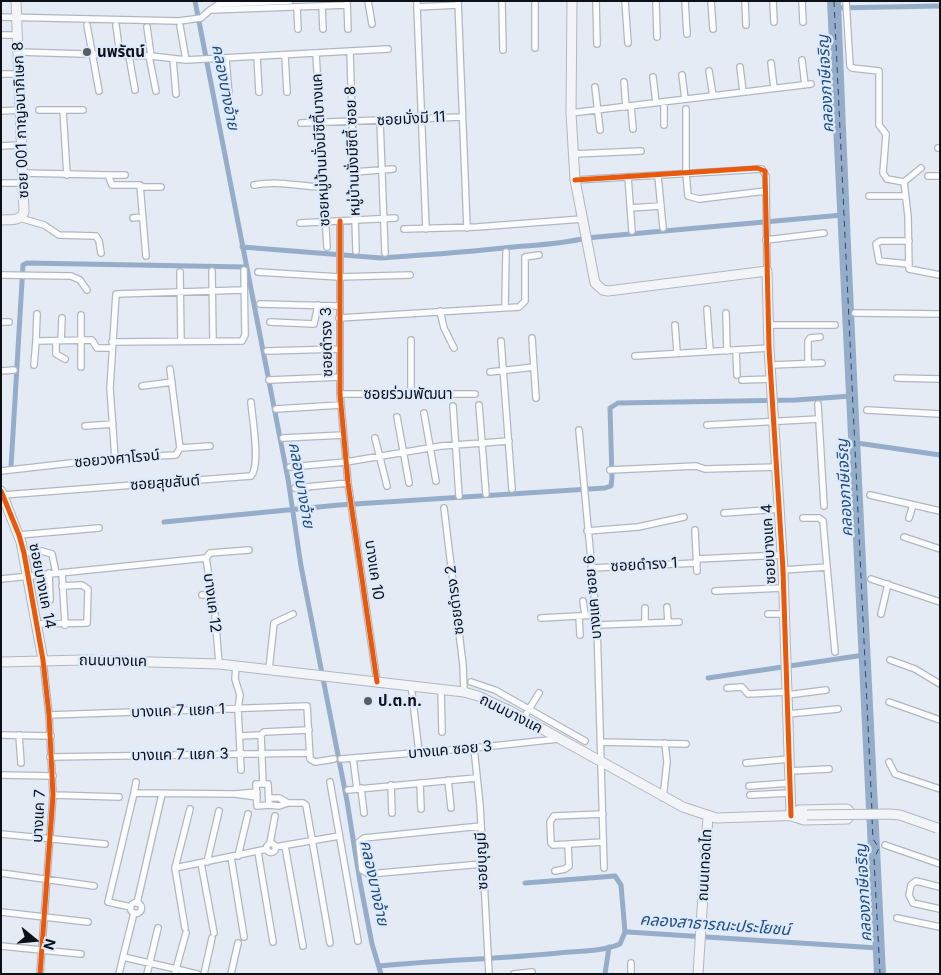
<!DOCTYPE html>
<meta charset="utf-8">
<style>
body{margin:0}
#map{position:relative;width:941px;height:975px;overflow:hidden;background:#e4ebf5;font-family:Inter,sans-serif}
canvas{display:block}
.frame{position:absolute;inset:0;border:2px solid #0d1117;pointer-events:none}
.north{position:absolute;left:10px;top:915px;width:50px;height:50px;-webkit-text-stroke:4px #ddeafc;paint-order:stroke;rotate:107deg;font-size:14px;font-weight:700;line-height:20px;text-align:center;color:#0d1117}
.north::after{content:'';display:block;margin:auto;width:18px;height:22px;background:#0d1117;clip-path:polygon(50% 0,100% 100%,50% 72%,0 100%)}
</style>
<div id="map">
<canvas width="941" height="975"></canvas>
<div class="frame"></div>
<div class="north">N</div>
</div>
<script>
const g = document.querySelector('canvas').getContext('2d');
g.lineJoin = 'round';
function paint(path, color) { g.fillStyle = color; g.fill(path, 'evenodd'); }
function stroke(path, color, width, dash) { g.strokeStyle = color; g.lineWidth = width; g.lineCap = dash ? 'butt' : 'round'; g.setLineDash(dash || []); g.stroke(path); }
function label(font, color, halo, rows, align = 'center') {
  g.font = font + ' Inter,"Noto Sans Thai",sans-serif'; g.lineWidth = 4.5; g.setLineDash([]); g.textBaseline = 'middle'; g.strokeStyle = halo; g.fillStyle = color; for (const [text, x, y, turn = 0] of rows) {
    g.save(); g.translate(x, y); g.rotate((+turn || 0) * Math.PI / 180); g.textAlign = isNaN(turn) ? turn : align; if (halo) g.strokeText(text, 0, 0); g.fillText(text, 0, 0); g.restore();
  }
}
const water = new Path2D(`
 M827,1H841C853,326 871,650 886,974H874Z`);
const canal = new Path2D(`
 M195,1L288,479L301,566L347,801L360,882L372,944L381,974
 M835,8L940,6
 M242,247L381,258C425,255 469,252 513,247C537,245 562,244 586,238L842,215
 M857,443L940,455
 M11,467L23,265L27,263L246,267
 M164,522L339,505L605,488L611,486L612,478L610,408L618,403L796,400L851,396
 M708,678L864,655
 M525,883L615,876L621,885L625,932
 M379,966C439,960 499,959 559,953C579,951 601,952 620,944L625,932H628L878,948
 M605,974L609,947`);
const ferry = new Path2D(`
 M834,1L872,811
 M872,818L873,839L879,848L874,859L880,974`);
const street = new Path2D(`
 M290,1L219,4L210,10L347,5
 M347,1L348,29
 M368,1L372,24
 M417,1V7L458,5
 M458,1L467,228
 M502,1L503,50
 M596,1L597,44
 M625,1L628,43
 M656,1L657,37
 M685,1L687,34
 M711,1L713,29
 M745,1L746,25
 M773,1L774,22
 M802,1L803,22
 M846,1L850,66L852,68L879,71V125L886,134L883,173L887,179L904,182L908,216L909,269L940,275
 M322,6L323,29
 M417,7L426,229
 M297,8L298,29
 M1,17L179,21L201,18L210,10
 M87,25L99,91
 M116,25L120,55
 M180,26L186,60
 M147,27L151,56
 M1,35H18
 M535,48V1
 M350,51L356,251
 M18,52L151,56L186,60L388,49
 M316,53L327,247
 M129,56L135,90
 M149,56L156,91
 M285,56L287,92
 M257,57L259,92
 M173,59L176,94
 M226,59L229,95
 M802,60L805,85
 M771,63L774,88
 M740,67L743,92
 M709,71L713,96
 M1,74H19
 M682,75L685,99
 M653,77L656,103
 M624,82L626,107
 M595,87L600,130
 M664,102V125
 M631,106L633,129
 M686,109V173L688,196L699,199L766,191
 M39,110H83
 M63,110L67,175
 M1,111L20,110
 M571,113L811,84
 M380,120L385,253
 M301,123L462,117
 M1,146L22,145
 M938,148H940
 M574,154L641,151
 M354,172L393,169
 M23,173L108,175L112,185H140L146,256
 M108,175H125
 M658,176L663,228
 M928,176H940
 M628,177L632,231
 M575,180L762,169L766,176L767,271
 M904,182L921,168
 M1,183H23
 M254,185C277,180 300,187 323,187
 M141,187H161
 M869,196H905
 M630,208L661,206
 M20,218L44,225L59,235L96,236L99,241L101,253
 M133,218L143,217
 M340,221V394L348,483L377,682
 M300,223L395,218
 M404,229L477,227L582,219
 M766,240L824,233
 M908,264L879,261L876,244L880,241H909
 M212,271L213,341
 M180,272L181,342
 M258,272L339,277L410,275
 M1,275L71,276L80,280L87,290
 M260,304L339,306
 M505,306L506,252
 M707,309L710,351
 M440,311L444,328L454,348
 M726,313L727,351
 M855,313L940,314
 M339,318L519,307L525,301V257L539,255
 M1,322H9
 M270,322L314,324L318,305
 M675,325L677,352
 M768,325H835
 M532,338L536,398
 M36,341L37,314
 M56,341V354L65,359
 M61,341L62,318
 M501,341L512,489
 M112,342L242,341L245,335L244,270
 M736,350L737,375
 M267,351L339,349
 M635,356L769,348
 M808,363V341L810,338L820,337
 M34,365L36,341L92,340L97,348H111
 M771,365L822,363
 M81,367V315
 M1,371L14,370
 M490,372L534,367
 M897,378L940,379
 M269,380L340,377
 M742,380L772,379
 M142,386L172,382
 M340,394H475
 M411,394V340
 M818,404L824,506
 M479,405L486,494
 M453,406L459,496
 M276,409L341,405
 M867,410L940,414
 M424,413L436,481
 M397,417L409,483
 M707,425L819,419
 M85,426L113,424
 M579,430L597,625L604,868
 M283,438L344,435
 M375,438L387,486
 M180,448L210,446
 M115,458L110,388L116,294L243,290
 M290,467L346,462L441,446L509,441
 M610,470L696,466L705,469L778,467
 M1,471L115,458L176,455L180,448L170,369
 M295,488L348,483
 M3,495L251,476C261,465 252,417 251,402
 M870,495L940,511
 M444,508L463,665L464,692
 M724,513L780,509
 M803,518H819L823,521L827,567
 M909,518L913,505
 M695,530L697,571
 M587,531L638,527L684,517
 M19,535L99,528
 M904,537L940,549
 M24,553L42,551L52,554L56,573
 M697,559L782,555
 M591,568L697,563
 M783,570L827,567L835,652
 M49,573L50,600
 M62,573L65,625
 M1,579L206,558
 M871,579L940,602
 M715,591L783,588
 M202,595H212
 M583,601L585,615
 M667,607L668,622
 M645,608V623
 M768,614H784
 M881,614L888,584
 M579,616L580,635
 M541,618L597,615
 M37,624L87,623L88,589L82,585L62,586
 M597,625L679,622
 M890,660L915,669L940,684
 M219,664L215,614L206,558L210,553L249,550
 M236,666L235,679L240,695L238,709L241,770
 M269,669L274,623L293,614
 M471,682L495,690L585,741
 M411,685L419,752
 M727,688L742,687L748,694L787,692
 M441,689L442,732
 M787,695L826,690
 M889,702L940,720
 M788,714L838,709
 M49,715L307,706L310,759L315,762L334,759
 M523,719L539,693
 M1,735L51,736
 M19,735L21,763
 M261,735L263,784
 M240,736L261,735L264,732L309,730
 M601,742L686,744
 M474,748L480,805L489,974
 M50,757L309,753
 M353,758L357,789
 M341,759L474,748L558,739
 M889,762L895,774L940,789
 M746,763L789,759
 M789,771L829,769
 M1,775L53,776
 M448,780L451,808
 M330,782L358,941
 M420,783L421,809
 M256,784H268L269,805L257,806Z
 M391,785L392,813
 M749,786L790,783
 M361,788L364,813
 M348,790L476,778
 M134,793L136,782
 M235,794L257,797
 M53,795L119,797
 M750,795L790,793
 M269,798H279L288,803L279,806L269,805
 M663,798L667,762L665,743
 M288,803H303L306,805L330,943
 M603,814L554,816L550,822L551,843L553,845L603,842
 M481,826L364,838L359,842L362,870L369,874L482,864
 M1,834L105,844
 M270,843L275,816
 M266.5 848a4.5 4.5 0 1 1 9 0a4.5 4.5 0 1 1-9 0Z
 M885,845L940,864
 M285,846L303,946
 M275,847L339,836
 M258,852L273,942
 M238,856L248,814
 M231,857L244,937
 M207,862L219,811
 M201,863L214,933
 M175,868L267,849
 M555,871L565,869L569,866L568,845
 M1,873L94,886
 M940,887L916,881L911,885L909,895L913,903L940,909
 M130.5 908a5.5 5.5 0 1 1 11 0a5.5 5.5 0 1 1-11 0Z
 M137,903L162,794
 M131,907L108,902L134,793L235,794L257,792
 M1,912L88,922
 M134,913L123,957L176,969L186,933
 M897,918L940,927
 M185,928L175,868L190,809
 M1,946L81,954
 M40,974L53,795L49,715L43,660
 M119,974L123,957
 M147,974L158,928
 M175,974L176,969L197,974
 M204,974L212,938
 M231,974L238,943
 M514,974L532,972
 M631,974V963`);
const secondary = new Path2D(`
 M572,1L571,113L575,180L595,283L603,290L608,291L767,271L769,348L783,570L791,816
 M1,220C10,219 20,222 24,212L16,1
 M1,491L21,542L43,660
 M1,662L83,660L219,664L464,692L478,696L510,711L683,807L716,818L807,815
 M847,809L850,812V816L847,819L804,820L791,816L799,810Z
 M698,974L708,816`);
const secondaryBridge = new Path2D(`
 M807,815L889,814L900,815L937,828`);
const cycleway = new Path2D(`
 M575,180L757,168L765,171L769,348L783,570L791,816
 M340,221V394L348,483L377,682
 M1,491L19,535L24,553L43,660L49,715L53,795L40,974`);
const markers = [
 [87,52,5,"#585d65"],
 [368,701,5,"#585d65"]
];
const poiNames = [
 ["นพรัตน์",97,52],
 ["ป.ต.ท.",378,701]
];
const streetNames = [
 ["ซอยมั่งมี 11",411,119,-3],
 ["ซอย 001 กาญจนาภิเษก 8",21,120,-92],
 ["ซอยหมู่บ้านมั่งมีซิตี้บางแค",321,150,-93],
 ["หมู่บ้านมั่งมีซิตี้ ซอย 8",353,151,-92],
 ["ซอยดำรง 3",327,342,-91],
 ["ซอยร่วมพัฒนา",408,394],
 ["ซอยวงศาโรจน์",117,459,-5],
 ["ซอยสุขสันต์",165,483,-4],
 ["ซอยบางแค 4",769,544,-93],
 ["ซอยดำรง 1",644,565,-3],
 ["บางแค 10",374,570,82],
 ["ซอยบางแค 14",42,586,79],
 ["บางแค ซอย 6",593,597,-95],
 ["ซอยดำรง 2",455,600,-97],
 ["บางแค 12",212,603,83],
 ["ถนนบางแค",113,661,1],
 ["บางแค 7 แยก 1",178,711,-2],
 ["ถนนบางแค",511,714,27],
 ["บางแค ซอย 3",450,750,-5],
 ["บางแค 7 แยก 3",180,755,-1],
 ["บางแค 7",39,816,-87],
 ["ซอยบุญมี",482,861,-92],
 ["ถนนเทอดไท",705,865,-87]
];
const waterNames = [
 ["คลองภาษีเจริญ",826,84,-93],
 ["คลองบางอ้าย",225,87,79],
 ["คลองบางอ้าย",301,485,80],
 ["คลองภาษีเจริญ",845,488,-93],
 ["คลองบางอ้าย",374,883,78],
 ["คลองภาษีเจริญ",864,893,-93],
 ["คลองสาธารณะประโยชน์",715,925,4]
];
paint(water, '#96adca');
stroke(canal, '#96adca', 5);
stroke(ferry, '#224c7d', 1, [6, 5]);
stroke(street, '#b2b7bf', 8);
stroke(secondary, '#b2b7bf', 11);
stroke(street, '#fbfcfe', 5.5);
stroke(secondary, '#f2f4f8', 9);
stroke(secondaryBridge, '#b2b7bf', 11, []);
stroke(secondaryBridge, '#f2f4f8', 9);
stroke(cycleway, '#e8590c', 5);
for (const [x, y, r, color] of markers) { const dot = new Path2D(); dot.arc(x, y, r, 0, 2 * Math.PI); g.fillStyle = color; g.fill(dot); stroke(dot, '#ddeafc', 2); }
label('bold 15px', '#0d1117', '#ddeafc', poiNames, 'left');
label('15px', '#0d1117', '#ddeafc', streetNames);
label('italic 16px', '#224c7d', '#ddeafc', waterNames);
</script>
